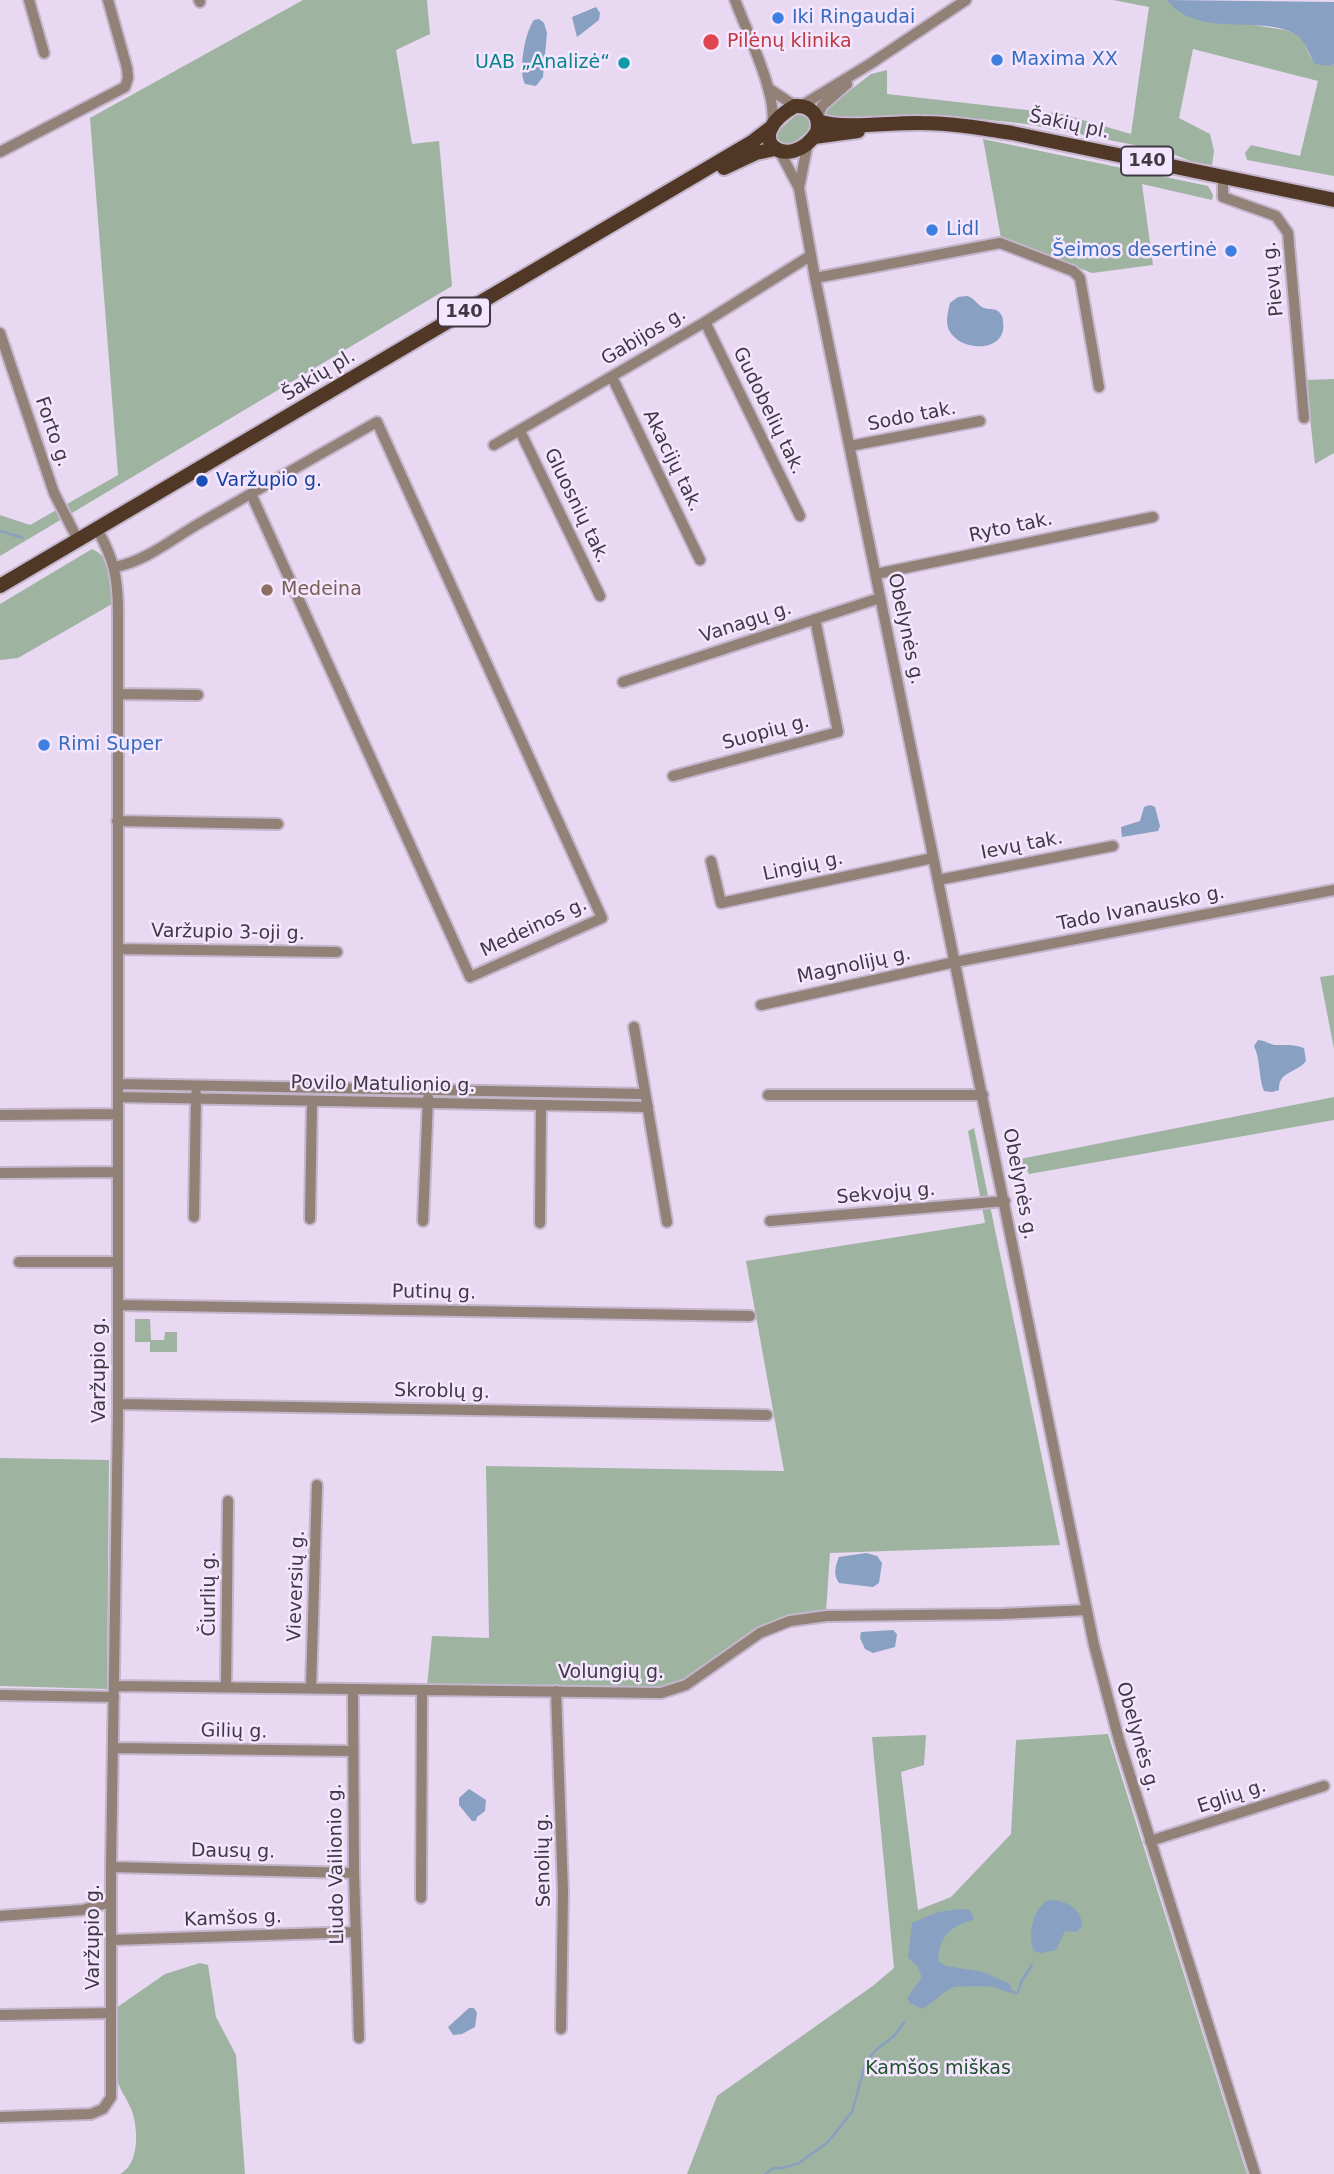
<!DOCTYPE html>
<meta charset="utf-8">
<style>
body{margin:0}
canvas{display:block;background:#e8d8f2}
</style>
<canvas width="1334" height="2174"></canvas>
<script>
const g = document.querySelector('canvas').getContext('2d');
g.lineJoin = 'round';
function paint(path, color) { g.fillStyle = color; g.fill(path, 'evenodd'); }
function stroke(path, color, width, dash) { g.strokeStyle = color; g.lineWidth = width; g.lineCap = dash ? 'butt' : 'round'; g.setLineDash(dash || []); g.stroke(path); }
function label(font, color, halo, rows, align = 'center') {
  g.font = font + ' "DejaVu Sans",sans-serif'; g.lineWidth = 5; g.setLineDash([]); g.textBaseline = 'middle'; g.strokeStyle = halo; g.fillStyle = color; for (const [text, x, y, turn = 0] of rows) {
    g.save(); g.translate(x, y); g.rotate((+turn || 0) * Math.PI / 180); g.textAlign = isNaN(turn) ? turn : align; if (halo) g.strokeText(text, 0, 0); g.fillText(text, 0, 0); g.restore();
  }
}
const green = new Path2D(`
 M303,0H427L430,34L396,50L412,144L439,141L452,286L0,556V515L30,525L118,475L90,118Z
 M1113,0H1167L1253,25L1285,30L1296,34L1303,40L1311,58L1330,66L1334,64V176L1247,160L1245,153L1251,145L1300,156L1318,81L1193,49L1179,118L1210,134L1214,151L1212,165L1193,162L1165,151L1027,124L942,115H900L831,120L825,114L826,109L871,74L887,70V94L1062,114L1131,134L1149,7Z
 M797,114H806L812,120V128L791,145L785,146L778,142L776,133Z
 M983,139L1208,186L1213,195L1212,200L1142,184L1153,265L1092,273L1001,238Z
 M1334,379V453L1315,464L1306,380Z
 M92,549C112,557 113,584 112,604L18,658L0,660V604Z
 M1334,975V1049L1320,977Z
 M1334,1097V1120L1029,1174L1020,1159Z
 M974,1128L1060,1545L830,1553L826,1611L782,1619L767,1625L687,1680L664,1688L427,1686L432,1636L489,1638L486,1466L784,1471L746,1261L985,1223L968,1131Z
 M135,1319H150L151,1340H164L165,1332H177V1352H150V1342H135Z
 M0,1458L109,1460L107,1689L0,1686Z
 M1108,1734L1247,2174H687L717,2096L874,1985L894,1968L872,1737L926,1735L924,1765L901,1772L918,1910L951,1897L1011,1834L1016,1740Z
 M200,1963L208,1965L216,2017L236,2055L245,2174H120C139,2164 138,2133 133,2114C129,2101 118,2088 115,2074C112,2054 116,2029 116,2008L165,1974Z`);
const water = new Path2D(`
 M1167,0L1334,2V64L1330,66L1315,64C1309,55 1306,42 1298,36C1266,13 1197,40 1167,0Z
 M596,7L600,13L599,20L577,37L572,17Z
 M539,19L544,23L547,33L543,77L536,86L525,84C518,71 525,31 534,20Z
 M967,296C975,298 977,305 984,308C990,310 995,308 999,312C1002,315 1003,318 1003,322C1008,353 960,353 949,330C945,323 948,311 950,303L958,297Z
 M1150,805L1155,807L1160,826L1158,831L1122,837L1121,827L1140,821L1144,807Z
 M1258,1040C1265,1040 1268,1044 1275,1045C1285,1045 1294,1044 1304,1048L1306,1061C1297,1073 1278,1071 1279,1090L1272,1092L1264,1091C1258,1076 1261,1061 1254,1046Z
 M866,1553L877,1556L882,1563L879,1583L873,1587L839,1583C833,1574 835,1567 839,1557Z
 M893,1630L897,1634L895,1647L873,1653L865,1649L860,1638L861,1632Z
 M469,1789L486,1800L485,1811L477,1817L476,1821H472L459,1805V1798Z
 M1049,1900C1065,1900 1082,1908 1082,1926L1076,1932L1065,1931L1056,1950L1041,1953L1034,1951C1027,1936 1033,1907 1049,1900Z
 M960,1909L970,1910L974,1919C968,1922 963,1923 957,1926C945,1931 936,1950 939,1962L946,1966L983,1972L1010,1984L1012,1991L1009,1993C1004,1991 998,1988 993,1987C989,1986 956,1986 954,1987C942,1992 933,2003 922,2009L910,2003L907,1998L922,1977L917,1966L908,1957L912,1923L938,1912Z
 M469,2008H474L477,2013L475,2027L462,2034L453,2035L448,2027Z`);
const stream = new Path2D(`
 M0,531L23,538
 M1011,1991L1016,1993L1018,1992L1022,1980L1032,1965
 M765,2174L774,2168H783L799,2163L828,2142L852,2112L866,2061L877,2049L894,2036L904,2022`);
const minor = new Path2D(`
 M29,0L44,53
 M199,0L200,2
 M735,0C746,30 778,95 772,124
 M768,88L795,106
 M801,106L870,64L966,0
 M817,118L822,106L847,84
 M0,152L125,87L128,78L127,68L108,0
 M780,152L799,188L815,278L1094,1645L1119,1740L1255,2174
 M1223,177V197L1276,216L1288,233L1304,418
 M799,188L808,142
 M815,278L1000,243L1073,271L1080,278L1099,387
 M705,322L800,516
 M0,333L54,493L78,540
 M612,377L700,560
 M520,431L600,596
 M494,445L705,322L810,256
 M850,446L980,421
 M115,567C146,561 172,539 200,523C259,489 318,455 377,422L602,918L470,977L251,494
 M876,574L1153,517
 M623,682L880,598
 M118,694L198,695
 M673,776L838,732L815,619
 M117,821L278,824
 M711,861L721,903L933,858
 M938,880L1113,846
 M118,949L337,952
 M761,1005L955,962L1334,890
 M634,1027L667,1222
 M118,1084L645,1094
 M768,1095H983
 M118,1097L648,1107
 M0,1115L118,1114
 M1,1173L118,1172
 M194,1217L196,1094
 M310,1219L312,1101
 M423,1221L428,1098
 M770,1221L1005,1201
 M540,1223L541,1105
 M19,1262H118
 M118,1305L750,1316
 M118,1404L767,1415
 M115,1686L661,1693L686,1685L760,1633L790,1621L827,1616L1001,1614L1087,1610
 M226,1687L228,1501
 M311,1688L317,1485
 M353,1689L354,1873L359,2038
 M556,1691L563,1892L561,2029
 M0,1695L114,1697
 M114,1748L353,1751
 M1150,1841L1324,1786
 M111,1867L354,1873
 M421,1898L422,1690
 M0,1916L82,1910L111,1902
 M112,1940L356,1932
 M0,2015L111,2013
 M0,2117L91,2114L103,2109L111,2097V1867L118,1416V613C118,578 114,559 97,529`);
const major = new Path2D(`
 M795,106C811,105 821,116 817,132C790,175 737,139 795,106Z
 M818,121C844,130 892,122 921,123C951,123 981,128 1012,133L1334,200
 M814,137L858,131
 M724,168L756,153L775,149
 M0,586L752,142L769,129`);
const markers = [
 [778,18,7,"#3f7fe0"],
 [711,42,9,"#e0444e"],
 [997,60,7,"#3f7fe0"],
 [624,63,7,"#0f9aa8"],
 [932,230,7,"#3f7fe0"],
 [1231,251,7,"#3f7fe0"],
 [202,481,7,"#1a4fb4"],
 [267,590,7,"#8d6e63"],
 [44,745,7,"#3f7fe0"]
];
const shields = [
 [1147,161,52],
 [464,312,52]
];
const shieldNames = [
 ["140",1147,161],
 ["140",464,312]
];
const shopNames = [
 ["Iki Ringaudai",792,18],
 ["Maxima XX",1011,60],
 ["Lidl",946,230],
 ["Šeimos desertinė",1217,251,"right"],
 ["Rimi Super",58,745]
];
const healthNames = [
 ["Pilėnų klinika",727,42]
];
const cultureNames = [
 ["UAB „Analizė“",610,63]
];
const streetNames = [
 ["Šakių pl.",1069,125,12],
 ["Pievų g.",1274,279,-96],
 ["Gabijos g.",644,337,-31],
 ["Šakių pl.",319,376,-31],
 ["Gudobelių tak.",768,411,64],
 ["Sodo tak.",912,417,-11],
 ["Forto g.",52,432,71],
 ["Akacijų tak.",672,461,64],
 ["Gluosnių tak.",576,506,64],
 ["Ryto tak.",1011,528,-12],
 ["Vanagų g.",746,623,-18],
 ["Obelynės g.",905,629,78],
 ["Suopių g.",766,733,-15],
 ["Ievų tak.",1022,846,-11],
 ["Lingių g.",803,867,-12],
 ["Tado Ivanausko g.",1141,909,-11],
 ["Medeinos g.",534,928,-25],
 ["Varžupio 3-oji g.",228,933,1],
 ["Magnolijų g.",854,966,-12],
 ["Povilo Matulionio g.",383,1085,1],
 ["Obelynės g.",1019,1184,79],
 ["Sekvojų g.",886,1194,-5],
 ["Putinų g.",434,1293,1],
 ["Varžupio g.",100,1370,-90],
 ["Skroblų g.",442,1392,1],
 ["Vieversių g.",297,1586,-88],
 ["Čiurlių g.",210,1594,-90],
 ["Volungių g.",611,1673],
 ["Gilių g.",234,1732,1],
 ["Obelynės g.",1137,1737,74],
 ["Eglių g.",1232,1797,-18],
 ["Dausų g.",233,1852,1],
 ["Senolių g.",544,1860,-91],
 ["Liudo Vailionio g.",337,1864,-91],
 ["Kamšos g.",233,1919,-2],
 ["Varžupio g.",94,1937,-90]
];
const transitNames = [
 ["Varžupio g.",216,481]
];
const educationNames = [
 ["Medeina",281,590]
];
const parkNames = [
 ["Kamšos miškas",938,2069]
];
paint(green, '#9eb4a1');
paint(water, '#88a0c1');
stroke(stream, '#88a0c1', 2.5);
stroke(minor, '#c3b5cc', 14);
stroke(major, '#c3b5cc', 18);
stroke(minor, '#928177', 10);
stroke(major, '#513725', 14);
for (const [x, y, r, color] of markers) { const dot = new Path2D(); dot.arc(x, y, r, 0, 2 * Math.PI); g.fillStyle = color; g.fill(dot); stroke(dot, '#f5e6ff', 2.5); }
for (const [x, y, w] of shields) { const box = new Path2D(); box.roundRect(x - w / 2, y - 14.5, w, 29, 5); g.fillStyle = '#f5e6ff'; g.fill(box); stroke(box, '#3f3943', 2); }
label('bold 18px', '#3f3943', null, shieldNames);
label('19px', '#366cbe', '#f5e6ff', shopNames, 'left');
label('19px', '#be3a42', '#f5e6ff', healthNames, 'left');
label('19px', '#0d838f', '#f5e6ff', cultureNames, 'right');
label('19px', '#3f3943', '#f5e6ff', streetNames);
label('19px', '#164399', '#f5e6ff', transitNames, 'left');
label('19px', '#785e54', '#f5e6ff', educationNames, 'left');
label('19px', '#1f532b', '#f5e6ff', parkNames);
</script>
